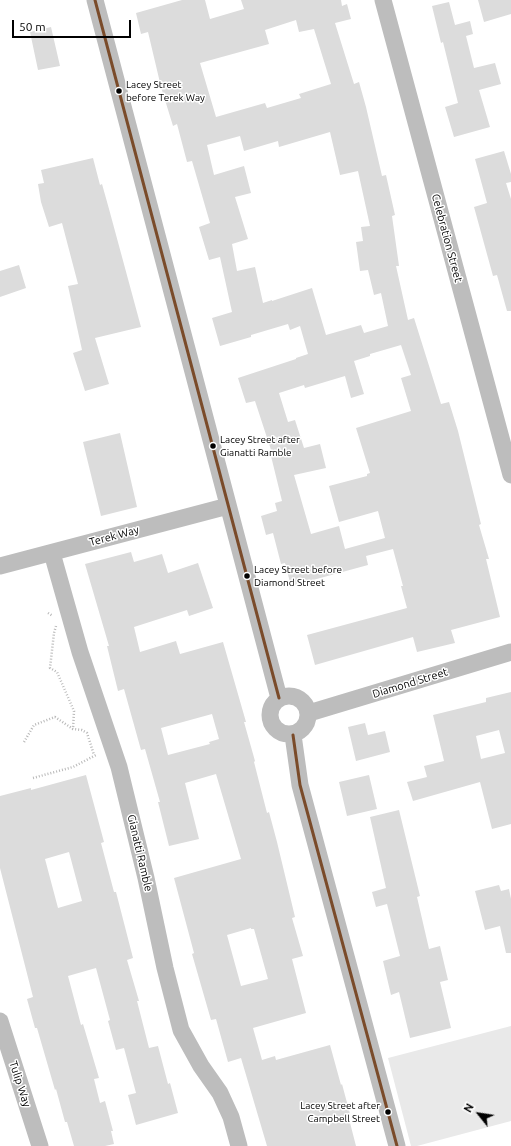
<!DOCTYPE html>
<style>
body{margin:0}
#map{position:relative;width:511px;height:1146px;overflow:hidden;background:#fff;font-family:Ubuntu,sans-serif}
canvas{display:block}
.north{position:absolute;left:459px;top:1094px;width:40px;height:40px;-webkit-text-stroke:3px #fff;paint-order:stroke;rotate:300deg;font-size:11px;font-weight:700;line-height:16px;text-align:center;color:#000}
.north::after{content:'';display:block;margin:auto;width:14px;height:18px;background:#000;clip-path:polygon(50% 0,100% 100%,50% 72%,0 100%)}
.scale{position:absolute;left:12px;top:20px;width:119px;height:18px;box-sizing:border-box;border:2px solid #000;border-top:0;padding-left:5px;font-size:12px;line-height:14px;white-space:nowrap;color:#000;-webkit-text-stroke:3px #fff;paint-order:stroke}
</style>
<div id="map">
<canvas width="511" height="1146"></canvas>
<div class="north">N</div>
<div class="scale">50 m</div>
</div>
<script>
const g = document.querySelector('canvas').getContext('2d');
g.lineJoin = 'round';
function paint(path, color) { g.fillStyle = color; g.fill(path, 'evenodd'); }
function stroke(path, color, width, dash) { g.strokeStyle = color; g.lineWidth = width; g.lineCap = dash ? 'butt' : 'round'; g.setLineDash(dash || []); g.stroke(path); }
function label(font, color, halo, rows, align = 'center') {
  g.font = font + ' Ubuntu,sans-serif'; g.lineWidth = 3; g.setLineDash([]); g.textBaseline = 'middle'; g.strokeStyle = halo; g.fillStyle = color; for (const [text, x, y, turn = 0] of rows) {
    g.save(); g.translate(x, y); g.rotate((+turn || 0) * Math.PI / 180); g.textAlign = isNaN(turn) ? turn : align; if (halo) g.strokeText(text, 0, 0); g.fillText(text, 0, 0); g.restore();
  }
}
const green = new Path2D(`
 M511,1026V1121L417,1146H411L388,1058Z`);
const building = new Path2D(`
 M182,0H205L210,19L244,9L241,0H341L342,6L347,4L351,19L335,23L354,84L359,82L366,107L382,176L386,175L395,215L392,216L399,266H396L408,320L414,318L441,404L449,402L458,431L481,524L479,525L489,559H486L500,617L451,630L455,643L417,652L413,637L315,665L307,635L407,608L401,586H403L393,549L366,556L368,565L291,586L285,563L281,564L273,533L266,535L261,516L277,511L275,503L282,501L271,456H273L255,401L246,403L238,378L296,359V358L308,354L300,326L290,330L288,324L251,335V337L220,346L212,318L232,312L220,257L209,260L199,227L210,223L192,161L187,162L177,124L173,126L161,87L148,32L141,34L136,13ZM296,20L299,32L314,29L331,84L299,94L301,98L267,108L265,103L216,117L200,63L269,44L265,30ZM330,132L340,175L358,171L370,226L361,227L363,241L356,242L360,271L368,270L374,295L381,293L388,326L364,333L361,325L326,335L312,288L272,301V300L263,303L255,267L237,271L232,244L248,239L235,197L251,193L244,166L214,175L207,145L240,136L244,151L278,141L279,147ZM401,345L411,375L401,378L411,411L356,428L370,473L367,474V476L329,486L339,522L378,511L385,538L345,549L339,526L311,534L294,475L326,468L320,444L304,448L295,420L288,422L279,393L304,385L305,388L345,376L351,398L364,394L354,361L370,356V354Z
 M478,0H511V14L484,22Z
 M449,2L455,25L470,21L473,34L466,36L474,68L495,63L501,84L479,90L490,127L454,137L445,107L458,103L443,42L441,43L432,6Z
 M51,27L60,66L38,70L30,32Z
 M504,151L511,174V182L506,183L511,199V311H507L497,275L493,276L474,207L487,203L475,159Z
 M93,158L100,185L102,184L109,209L141,327L95,338L109,384L85,391L73,353L82,350L68,286L78,284L62,223L49,227L41,202L38,184L44,183L41,170Z
 M19,265L26,288L0,297V271Z
 M120,433L137,507L101,516L83,442Z
 M131,552L134,562L162,554L168,573L198,563L213,608L189,616L187,610L134,627L140,652L176,641L180,654L223,642L246,722H244L255,761L254,762L267,813L269,812L277,842L295,917L292,918L303,956L292,959L306,1013L253,1028L262,1060L275,1056L276,1060L330,1045L341,1085L342,1084L350,1114L348,1115L356,1146H267L241,1058L228,1062L216,1019L211,1020L192,954L194,953L174,878L241,859L216,774L185,783L199,839L169,846L158,802H160L145,749L141,750L124,689L118,691L107,646H109L85,564ZM212,714L219,739L209,742L210,744L168,755L161,728ZM251,928V929H254L268,979L241,986L227,935Z
 M511,692V824L492,829L480,782L413,801L407,782L427,777L424,766L444,761L433,715L486,702V698ZM499,730L505,753L481,759L476,736Z
 M365,723L368,735L385,731L390,752L356,761L348,727Z
 M86,775L104,842L101,843L114,892H116L133,958L127,960L139,1001H137L149,1048L158,1046L168,1084L170,1083L178,1113L136,1125L128,1095L136,1093L124,1048L116,1050L108,1021L110,1020L96,968L68,976L81,1025L83,1024L99,1078L94,1079L100,1103L105,1101L113,1131H111L114,1144L105,1146H74L67,1122H65L56,1089L55,1090L37,1028H35L27,999L33,997L0,868V796L31,788V790ZM69,852L82,901L58,908L45,859Z
 M369,775L377,809L347,816L339,782Z
 M399,810L420,896L417,897L429,949L440,946L448,980L440,982L451,1028L410,1038L399,992L391,995L383,961L400,956L387,904L376,907L372,892L386,888L370,817Z
 M499,885L501,891L509,889L511,899V953H506L500,926L485,930L475,891Z`);
const path = new Path2D(`
 M48,613L53,616
 M56,626L54,633L50,668L57,672L74,711L73,729
 M24,742L34,725L55,717L73,729L82,730L87,733L94,755
 M33,778L73,767L96,755`);
const minor = new Path2D(`
 M95,0L279,698
 M383,0L511,475
 M52,553L80,652L119,767L146,878L165,968L181,1030L201,1066L220,1093L231,1117L239,1146
 M0,566L228,506
 M270 715a19 19 0 1 1 38 0a19 19 0 1 1-38 0Z
 M309,713L511,652
 M293,735L300,785L397,1146
 M0,1021L40,1146`);
const bus1 = new Path2D(`
 M95,0L279,698
 M293,735L300,785L397,1146`);
const markers = [
 [119,91,3.5,"#000"],
 [213,446,3.5,"#000"],
 [247,576,3.5,"#000"],
 [388,1112,3.5,"#000"]
];
const busNames = [
 ["Lacey Street",126,85],
 ["before Terek Way",126,98],
 ["Lacey Street after",220,440],
 ["Gianatti Ramble",220,453],
 ["Lacey Street before",254,570],
 ["Diamond Street",254,583],
 ["Lacey Street after",380,1106,"right"],
 ["Campbell Street",380,1119,"right"]
];
const streetNames = [
 ["Celebration Street",447,238,75],
 ["Terek Way",114,536,-15],
 ["Diamond Street",410,683,-17],
 ["Gianatti Ramble",140,853,77],
 ["Tulip Way",20,1084,72]
];
paint(green, '#e9e9e9');
paint(building, '#dcdcdc');
stroke(path, '#b8b8b8', 2.5, [1, 2]);
stroke(minor, '#bdbdbd', 17);
stroke(bus1, '#7a4b2a', 3);
for (const [x, y, r, color] of markers) { const dot = new Path2D(); dot.arc(x, y, r, 0, 2 * Math.PI); g.fillStyle = color; g.fill(dot); stroke(dot, '#fff', 1.5); }
label('10px', '#000', '#fff', busNames, 'left');
label('11px', '#000', '#fff', streetNames);
</script>
